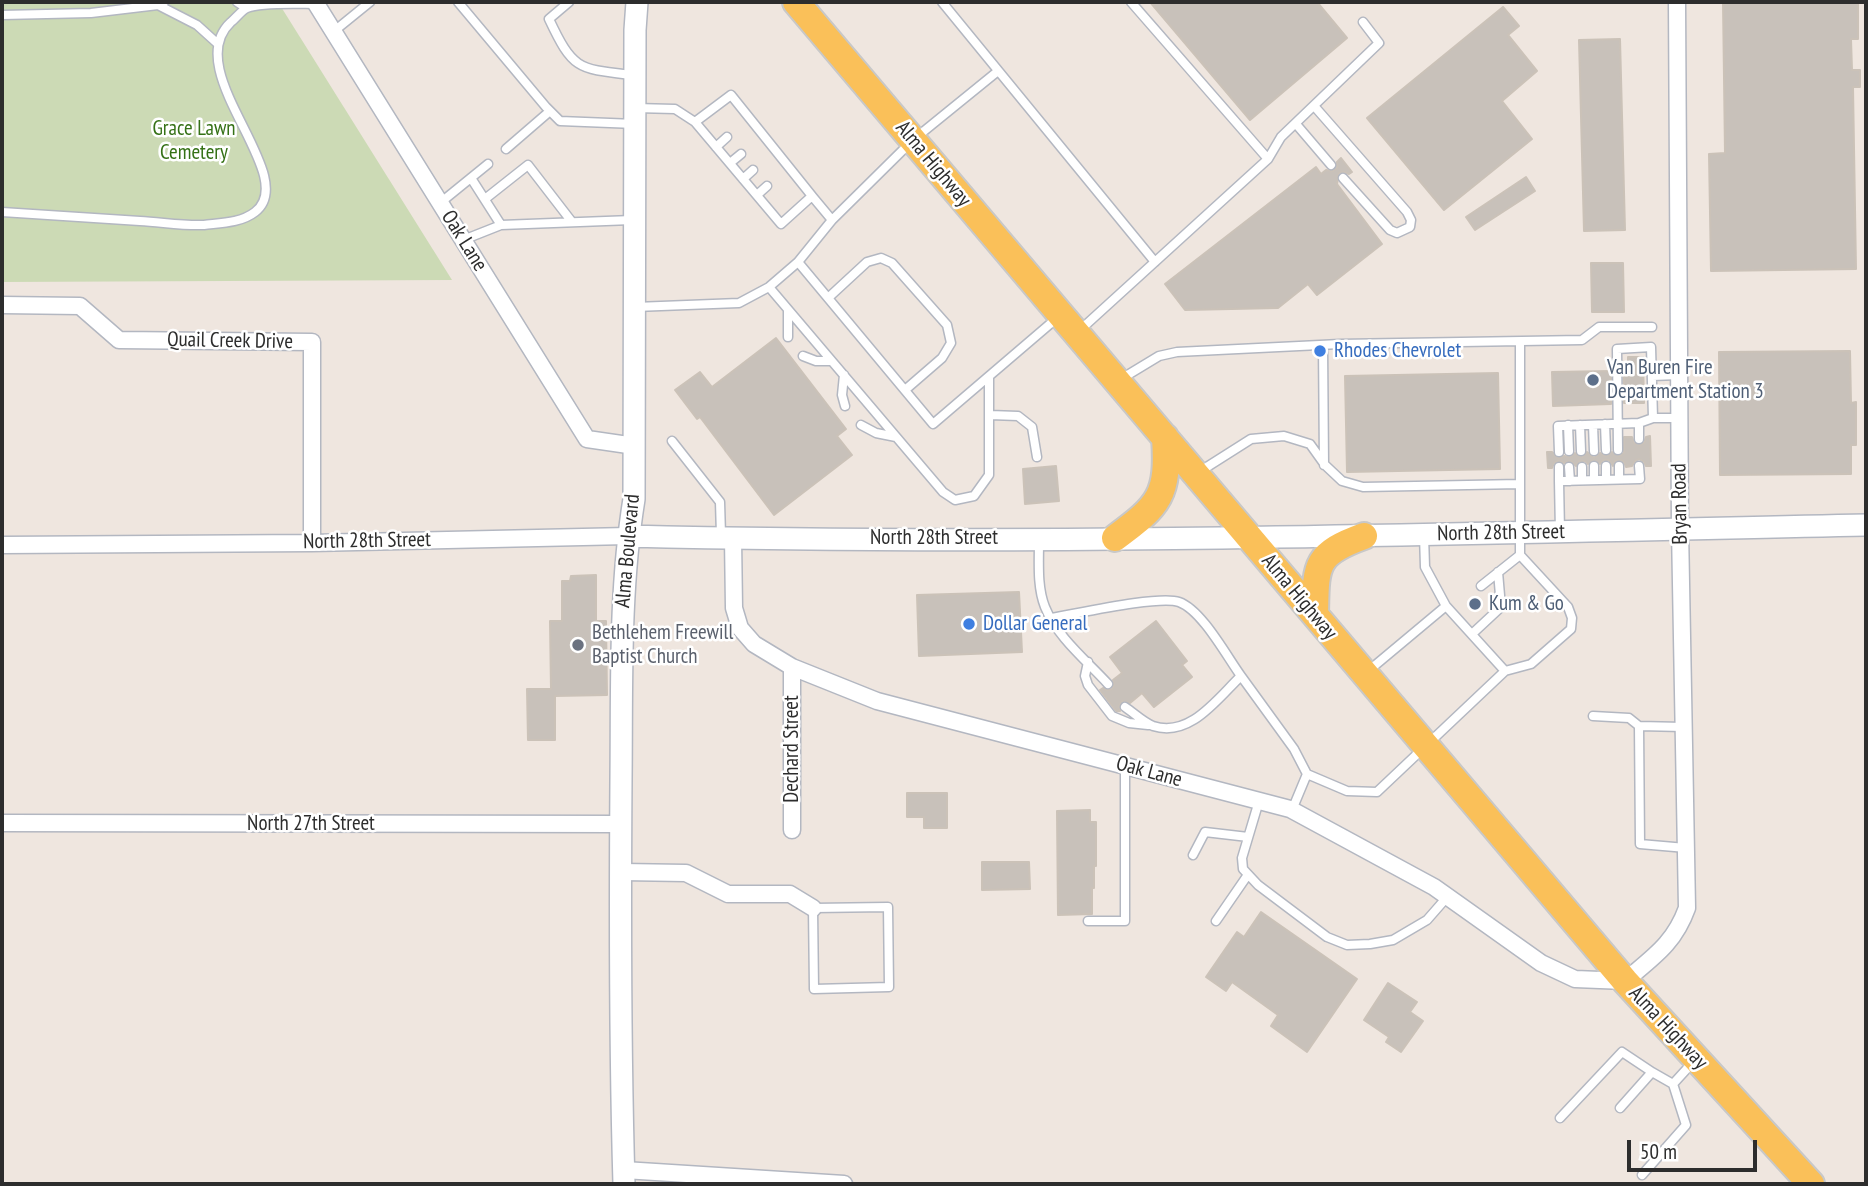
<!DOCTYPE html>
<style>
body{margin:0}
#map{position:relative;width:1868px;height:1186px;overflow:hidden;background:#efe6df;font-family:"PT Sans Narrow",sans-serif}
canvas{display:block}
.frame{position:absolute;inset:0;border:4px solid #2d2d2d;pointer-events:none}
.scale{position:absolute;left:1627px;top:1140px;width:130px;height:32px;box-sizing:border-box;border:4px solid #2d2d2d;border-top:0;padding-left:9px;font-size:21px;line-height:24px;white-space:nowrap;color:#2d2d2d;-webkit-text-stroke:5px #fff;paint-order:stroke}
</style>
<div id="map">
<canvas width="1868" height="1186"></canvas>
<div class="frame"></div>
<div class="scale">50 m</div>
</div>
<script>
const g = document.querySelector('canvas').getContext('2d');
g.lineJoin = 'round';
function paint(path, color) { g.fillStyle = color; g.fill(path, 'evenodd'); }
function stroke(path, color, width, dash) { g.strokeStyle = color; g.lineWidth = width; g.lineCap = dash ? 'butt' : 'round'; g.setLineDash(dash || []); g.stroke(path); }
function label(font, color, halo, rows, align = 'center') {
  g.font = font + ' "PT Sans Narrow",sans-serif'; g.lineWidth = 5; g.setLineDash([]); g.textBaseline = 'middle'; g.strokeStyle = halo; g.fillStyle = color; for (const [text, x, y, turn = 0] of rows) {
    g.save(); g.translate(x, y); g.rotate((+turn || 0) * Math.PI / 180); g.textAlign = isNaN(turn) ? turn : align; if (halo) g.strokeText(text, 0, 0); g.fillText(text, 0, 0); g.restore();
  }
}
const cemetery = new Path2D(`
 M2,2H278L452,280L2,282Z`);
const building = new Path2D(`
 M1150,2H1317L1347,38L1250,120Z
 M1723,2H1858V39H1851L1852,70H1860V87H1853L1856,269L1711,271L1709,154L1725,153Z
 M1503,7L1519,26L1508,35L1537,71L1502,101L1532,139L1444,210L1367,118Z
 M1620,39L1625,230L1584,231L1579,40Z
 M1341,158L1352,172L1349,174L1344,172L1339,173L1337,184L1382,244L1317,295L1308,284L1278,308L1185,310L1165,284L1316,167L1321,174L1326,170L1333,171L1337,168V162Z
 M1526,177L1535,191L1475,230L1466,217Z
 M1591,263H1623L1624,312H1592Z
 M776,338L846,429L837,436L852,455L774,515L700,417L697,419L675,390L700,372L712,387Z
 M1850,351L1851,403L1856,402V445H1851V474L1720,475L1719,352Z
 M1628,357H1643L1644,403H1624V371H1628Z
 M1611,371V404L1553,406L1552,372Z
 M1498,373L1500,469L1347,472L1345,376Z
 M1650,436L1651,466H1646L1644,462L1639,459L1635,461L1632,466L1626,467L1624,462L1620,460L1615,461L1613,466L1609,460H1603L1600,464L1593,460L1588,464L1585,461H1579L1576,466L1571,461L1564,463L1558,461L1554,463L1552,468H1548L1547,452H1552L1559,458L1564,456L1570,457L1575,453L1582,457L1587,452L1594,458L1600,453L1606,456L1612,452L1619,456L1624,453V437H1632L1634,443L1640,445L1644,443L1646,437Z
 M1056,466L1059,501L1025,504L1023,469Z
 M596,575V621H606L607,695L555,696V740H528L527,689H551L550,621H562V581H570L571,576Z
 M1019,592L1022,652L919,656L917,595Z
 M1156,621L1187,661L1182,665L1192,677L1154,707L1142,693L1130,703L1122,701L1119,706L1120,711H1116L1100,690L1103,688L1107,690L1112,689L1114,685L1113,680L1122,673L1110,657Z
 M907,793H947V828H924V817H907Z
 M1090,810V822H1096V866H1094V888H1092V914L1058,915L1057,811Z
 M982,862H1029L1030,889L982,890Z
 M1261,912L1357,979L1307,1052L1271,1026L1278,1015L1232,982L1226,991L1206,977L1237,932L1244,937Z
 M1388,983L1417,1002L1410,1012L1423,1021L1401,1052L1386,1042L1389,1037L1364,1020Z`);
const service = new Path2D(`
 M237,2L246,8
 M458,2L546,107L560,121L635,124
 M569,2L549,19C573,70 578,69 632,75
 M942,2L1155,262
 M1131,2L1268,159
 M158,5L197,25L218,44
 M2,15L91,13L158,5L164,2
 M333,32L370,2
 M998,71L913,140L832,220L798,262L933,424L1057,318
 M1315,107L1407,212L1411,220L1410,227L1397,233L1390,230L1343,178
 M635,108L675,109L695,122L781,224L812,196L832,220
 M695,122L731,95L812,196
 M1296,124L1331,165
 M716,147L727,137
 M506,149L550,111
 M730,163L741,154
 M471,178L501,225
 M743,179L753,170
 M757,195L767,186
 M485,199L528,165L572,222
 M440,203L488,164
 M2,212C48,215 94,218 140,221C161,222 183,226 204,225C220,223 241,223 255,212C302,176 178,71 231,22C236,18 242,10 247,8C262,2 299,4 316,4
 M463,240L501,225L632,220
 M769,287L943,492L955,500L974,496L989,475V377
 M828,298L867,262L881,258L892,263L947,325L951,343L942,358L905,390
 M635,307L739,303L769,287L798,262
 M1079,331L1268,159L1281,137L1379,43L1363,22
 M788,337V310
 M1323,345L1324,465
 M803,356L816,361H831
 M844,375L842,395L845,406
 M1652,376L1679,375
 M1121,379L1159,356L1177,352L1340,344L1582,340L1599,327H1652
 M990,415L1018,416L1032,427L1037,457
 M1605,424L1606,450
 M861,425L876,433L896,437
 M1568,425L1569,451
 M1580,425L1581,451
 M1593,425L1594,451
 M1639,439V423L1653,418H1679
 M672,441L720,502L721,535
 M1618,450L1617,349L1651,347L1653,418
 M1559,452L1558,426L1639,423
 M1594,466V480
 M1606,466V479
 M1619,466V479
 M1559,467V481
 M1569,467L1570,481
 M1582,467V480
 M1199,472L1251,439L1284,436L1310,444L1325,465L1342,481L1363,487L1520,484
 M1560,532L1559,481L1640,479L1639,466
 M1424,535L1425,567L1446,606
 M1039,541C1039,563 1037,587 1045,607C1057,637 1087,661 1108,684
 M1481,586L1520,555
 M1051,618C1076,614 1159,595 1179,602C1202,610 1227,657 1241,676C1217,699 1190,738 1153,726C1143,722 1134,713 1125,707
 M1472,634L1501,607L1498,572
 M1088,662L1085,676L1088,685L1112,716L1129,723L1148,725
 M1505,671L1531,664L1571,629L1572,618L1568,607L1520,555V342
 M1241,676L1294,749L1307,774L1292,810
 M1593,716L1629,718L1639,726
 M1683,727L1639,726L1640,844L1686,848
 M1307,774L1347,791L1377,792L1505,671L1446,606L1367,672
 M1259,801L1242,858L1243,869L1258,885L1327,937L1347,945L1370,944L1393,940L1427,920L1448,896
 M1193,855L1205,832L1248,837
 M888,907L889,987L814,989L813,908Z
 M1088,921H1125V766
 M1216,921L1247,876
 M1620,1108L1652,1072L1673,1084L1694,1061
 M1560,1118L1622,1052L1652,1072
 M1642,1175L1686,1125L1673,1084`);
const minor = new Path2D(`
 M315,2L587,439L635,446
 M2,305L80,306L119,340L312,342V543
 M733,538L734,608L740,628L754,644L792,667L877,701L1290,809L1434,887L1541,963L1575,979L1625,981C1653,957 1674,944 1687,908L1680,529L1677,2
 M2,545L312,543L628,536
 M2,823L621,824
 M792,830V667
 M622,872L686,873L728,894H790L813,908
 M624,1170L844,1184`);
const tertiary = new Path2D(`
 M628,536C1041,546 1454,534 1866,525
 M624,1184C620,1050 620,914 621,780C622,686 619,592 634,499L635,30L637,2`);
const primary = new Path2D(`
 M796,2L1625,981L1811,1184
 M1115,538C1160,505 1169,495 1165,437
 M1315,615C1316,565 1314,554 1364,536`);
const markers = [
 [1320,351,7,"#3f7fe0"],
 [1593,380,7,"#5c6f8a"],
 [1475,604,7,"#5c6f8a"],
 [969,624,7,"#3f7fe0"],
 [578,645,7,"#6b7280"]
];
const parkNames = [
 ["Grace Lawn",194,129],
 ["Cemetery",194,153]
];
const streetNames = [
 ["Alma Highway",933,164,50],
 ["Oak Lane",464,241,58],
 ["Quail Creek Drive",230,341,1],
 ["Bryan Road",1680,504,-91],
 ["North 28th Street",1501,533,-1],
 ["North 28th Street",934,538],
 ["North 28th Street",367,541,-1],
 ["Alma Boulevard",628,551,-85],
 ["Alma Highway",1299,597,50],
 ["Dechard Street",792,749,-90],
 ["Oak Lane",1149,772,15],
 ["North 27th Street",311,824],
 ["Alma Highway",1668,1028,47]
];
const shopNames = [
 ["Rhodes Chevrolet",1334,351],
 ["Dollar General",983,624]
];
const serviceNames = [
 ["Van Buren Fire",1607,368],
 ["Department Station 3",1607,392],
 ["Kum & Go",1489,604]
];
const worshipNames = [
 ["Bethlehem Freewill",592,633],
 ["Baptist Church",592,657]
];
paint(cemetery, '#ccdab5');
paint(building, '#c8c1ba');
stroke(building, '#cbc2b8', 2);
stroke(service, '#b3b7c1', 11);
stroke(minor, '#b3b7c1', 19);
stroke(tertiary, '#b3b7c1', 24);
stroke(primary, '#c8c8c8', 30);
stroke(service, '#fff', 8);
stroke(minor, '#fff', 16);
stroke(tertiary, '#fff', 21);
stroke(primary, '#fac059', 26);
for (const [x, y, r, color] of markers) { const dot = new Path2D(); dot.arc(x, y, r, 0, 2 * Math.PI); g.fillStyle = color; g.fill(dot); stroke(dot, '#fff', 2.5); }
label('21px', '#357116', '#fff', parkNames);
label('21px', '#2d2d2d', '#fff', streetNames);
label('21px', '#366cbe', '#fff', shopNames, 'left');
label('21px', '#4e5e75', '#fff', serviceNames, 'left');
label('21px', '#5b616d', '#fff', worshipNames, 'left');
</script>
